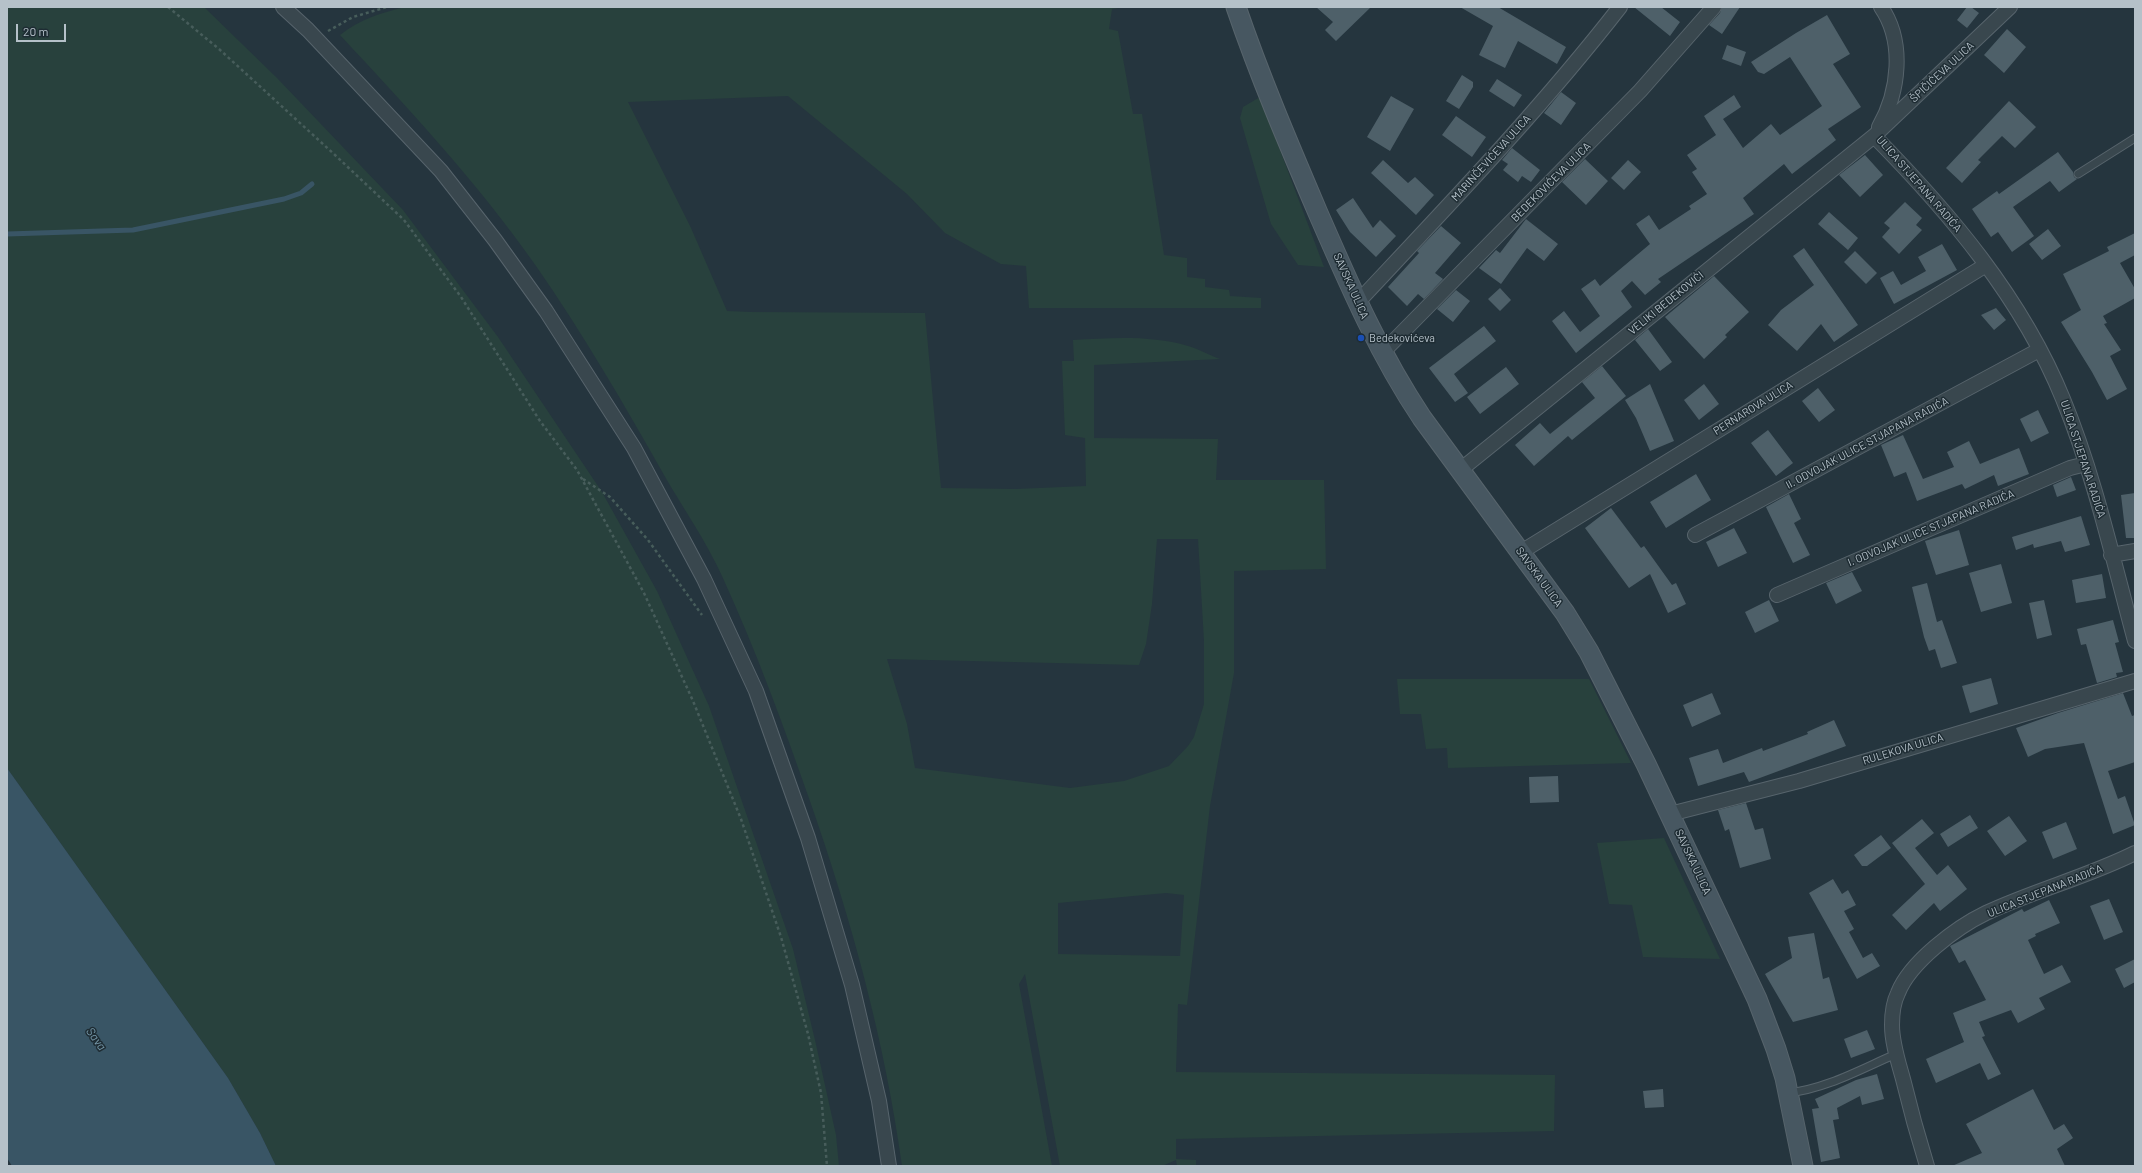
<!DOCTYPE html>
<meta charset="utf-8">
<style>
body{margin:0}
#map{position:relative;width:2142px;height:1173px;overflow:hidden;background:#25353e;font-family:Barlow,sans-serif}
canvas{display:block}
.frame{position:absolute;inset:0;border:8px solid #b5c1c9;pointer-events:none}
.scale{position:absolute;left:16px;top:24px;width:50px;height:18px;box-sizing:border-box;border:2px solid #b5c1c9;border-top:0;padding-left:5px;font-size:12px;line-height:14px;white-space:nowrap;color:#b5c1c9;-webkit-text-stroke:3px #1e2c33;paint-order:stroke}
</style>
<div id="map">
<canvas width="2142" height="1173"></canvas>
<div class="frame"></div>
<div class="scale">20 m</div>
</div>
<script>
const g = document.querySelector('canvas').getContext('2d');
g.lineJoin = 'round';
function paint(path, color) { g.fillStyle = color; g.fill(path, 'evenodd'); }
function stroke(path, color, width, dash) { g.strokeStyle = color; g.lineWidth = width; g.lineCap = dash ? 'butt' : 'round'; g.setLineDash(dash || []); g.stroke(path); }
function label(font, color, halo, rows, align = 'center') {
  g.font = font + ' Barlow,sans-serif'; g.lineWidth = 3; g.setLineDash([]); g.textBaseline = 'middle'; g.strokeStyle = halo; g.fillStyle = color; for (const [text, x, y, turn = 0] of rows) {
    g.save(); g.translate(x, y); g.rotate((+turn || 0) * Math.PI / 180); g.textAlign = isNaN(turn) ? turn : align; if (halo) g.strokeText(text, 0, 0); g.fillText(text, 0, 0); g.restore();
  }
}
const green = new Path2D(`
 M7,7H204L277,78L403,210L498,337L602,492L657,591L709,706L793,949L815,1040L836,1135L839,1166H276L260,1133L228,1078L7,768Z
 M405,7H1126L1112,9L1109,29L1118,31L1133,114H1142L1164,255L1187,258V277L1205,279V287L1229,290L1230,296L1261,298V308H1029L1026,266L1001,264L945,233L907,194L788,96L628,102L691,228L727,311L751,312L925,313L941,488L1016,489L1086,486L1085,438L1065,435L1062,361H1074L1073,340C1111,338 1151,335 1188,346C1199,349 1209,355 1220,359L1094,365V438L1218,439L1216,480H1324L1326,569L1234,571V673L1210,806L1187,1005L1178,1004L1176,1072L1555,1075L1554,1131L1176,1139V1159L1196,1160V1166H1177L1176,1160L1162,1166H1060L1025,974L1019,984L1052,1166H902C885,1042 852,922 811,804C784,727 756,650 722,576C706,541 683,508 664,475C624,404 582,332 536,266C478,183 409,109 340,35C360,19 381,13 405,7ZM1157,539H1198L1204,641V704L1194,737L1188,746L1169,766L1124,781L1070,788L915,768L907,724L887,659L1139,665L1146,644L1152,604ZM1166,893L1184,895L1180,956L1058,954V903Z
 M1260,97L1324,267L1298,265L1271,224L1240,118L1243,107Z
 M1397,679H1589L1631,763L1448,768L1447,748L1426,749L1421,714H1400Z
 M1664,838L1720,959L1643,957L1632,905L1609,904L1597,843Z`);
const water = new Path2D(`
 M7,768L228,1078L260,1133L276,1166H12L7,1158Z`);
const stream = new Path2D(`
 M7,234L133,230L284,199L301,193L312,184`);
const building = new Path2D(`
 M1316,7H1371L1336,41L1325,30L1333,22Z
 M1460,7H1498L1566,47L1557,64L1518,41L1505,68L1479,55L1493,26Z
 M1634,7H1661L1680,22L1670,36Z
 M1722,7H1740L1722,34L1709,25L1720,13Z
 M1967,7H1971L1979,13L1967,28L1957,20Z
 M1827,15L1850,54L1833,64L1861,107L1828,129L1836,140L1792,174L1784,164L1743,198L1754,214L1658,279L1661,282L1645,295L1632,281L1621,291L1632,307L1576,353L1552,321L1564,311L1580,332L1600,316L1581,289L1595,279L1600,286L1650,244L1636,224L1649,215L1659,230L1691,209L1689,206L1707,194L1692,172L1697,169L1687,155L1716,135L1704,116L1734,95L1741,107L1723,119L1743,148L1771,124L1780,135L1822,106L1790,57L1764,74L1758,72L1751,62L1796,33Z
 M2007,29L2026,47L2004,73L1984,55Z
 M1727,45L1746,52L1741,66L1722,59Z
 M1462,75L1473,82V87L1459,109L1446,101Z
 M1497,79L1522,95L1514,107L1489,91Z
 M1561,92L1576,103L1561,125L1544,113Z
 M1391,96L1414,109L1390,151L1367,137Z
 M2009,101L2036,127L2015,148L2002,136L1978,160L1981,162L1962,183L1946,168Z
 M1456,116L1486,137L1472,157L1442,135Z
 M1512,148L1540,170L1531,182L1522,176L1518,182L1503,170L1508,164L1502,160Z
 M2058,152L2073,172L2074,177L2077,179L2059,192L2050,181L2013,207L2034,236L2012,252L1998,232L1991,237L1972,209L1997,191L1999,194Z
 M1865,155L1883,175L1860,197L1839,175Z
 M1585,159L1608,181L1586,205L1562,182Z
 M1383,160L1408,183L1415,177L1434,195L1416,215L1371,173Z
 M1628,160L1641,172L1624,190L1611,178Z
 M1353,198L1373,228L1380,220L1396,236L1376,257L1350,232L1336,210Z
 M1905,202L1922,218L1916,225L1922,230L1899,254L1882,237L1890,228L1884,223Z
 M1829,212L1858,238L1848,250L1818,224Z
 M1526,219L1558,244L1544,261L1527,248L1501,284L1479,268L1496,250L1500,253Z
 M1441,226L1461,243L1435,273L1443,279L1424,299L1418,294L1407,306L1388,287L1419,253L1417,251Z
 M2048,229L2061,246L2042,260L2029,244Z
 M2135,233V255L2120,263L2135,289V298L2103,316L2107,323L2104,324L2121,350L2110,356L2127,389L2107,400L2092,372L2061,322L2081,310L2063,274L2109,251L2107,247Z
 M1942,244L1957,270L1894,304L1880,278L1893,271L1901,285L1926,271L1918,257Z
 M1804,248L1858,325L1834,342L1821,324L1797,351L1768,325L1781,310L1814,285L1793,256Z
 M1855,251L1877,273L1866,284L1844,262Z
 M1714,276L1749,312L1725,335L1727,337L1704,359L1665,317Z
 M1500,288L1511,300L1500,311L1488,299Z
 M1456,290L1470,301L1453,322L1437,309Z
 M1996,308L2006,320L1994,330L1981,315Z
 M1484,326L1496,341L1454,374L1468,393L1455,402L1429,368Z
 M1648,329L1672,362L1660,371L1635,340Z
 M1602,366L1626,396L1572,440L1568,436L1534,466L1515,445L1540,423L1550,434L1595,398L1582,382Z
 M1506,367L1519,384L1480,414L1467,397Z
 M1650,384L1674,441L1650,451L1636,418L1625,400Z
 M1704,384L1719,404L1699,420L1684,400Z
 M1818,388L1835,410L1819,422L1802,401Z
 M2038,410L2049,433L2031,442L2020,419Z
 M1768,430L1793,463L1776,476L1751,443Z
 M1903,435L1923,479L1954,467L1947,452L1969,441L1980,464L2019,448L2029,474L1998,486L1994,475L1965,489L1962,484L1917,501L1906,472L1894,477L1881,445Z
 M1696,474L1711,500L1666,528L1650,502Z
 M2071,477L2076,490L2057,497L2053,485Z
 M2135,493V538H2126L2121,495Z
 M1789,494L1801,519L1794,523L1810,555L1793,563L1766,507Z
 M1611,508L1641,548L1644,546L1672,585L1676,583L1686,604L1668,613L1650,574L1629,588L1585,528Z
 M2081,516L2090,545L2065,552L2061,541L2034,548L2033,544L2016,550L2012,537Z
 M1734,528L1747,553L1718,567L1706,542Z
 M1959,530L1969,565L1936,575L1925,541Z
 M2001,564L2012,603L1981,612L1969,573Z
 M1852,572L1862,591L1836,604L1826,583Z
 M2102,574L2106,598L2076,603L2072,580Z
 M1927,583L1937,622L1942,620L1957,663L1941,668L1935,649L1929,651L1924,637L1912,587Z
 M1769,600L1779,621L1755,633L1745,612Z
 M2044,600L2052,635L2037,639L2029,603Z
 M2113,620L2119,642L2115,643L2123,672L2116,673L2117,677L2097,683L2086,644L2081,645L2077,629Z
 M1991,678L1998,704L1970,713L1962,686Z
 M1712,693L1721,714L1692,727L1683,705Z
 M2123,693L2132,716L2135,715V762L2108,771L2118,799L2125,796L2135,825L2113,834L2084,743L2045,749L2028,757L2016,728L2058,713Z
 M1834,720L1846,746L1749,782L1744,772L1698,786L1689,758L1718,749L1723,763L1762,748L1763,751L1808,734L1807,732Z
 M1558,776L1559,802L1530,803L1529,777Z
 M1746,803L1755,830L1763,828L1771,859L1740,868L1729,829L1725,831L1718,810Z
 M1970,815L1978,828L1948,847L1940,834Z
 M2009,816L2027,841L2005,856L1987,831Z
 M1922,819L1934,833L1915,848L1937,875L1948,865L1967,889L1940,911L1934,903L1906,930L1892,915L1925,884L1892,843Z
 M2066,822L2077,849L2053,859L2042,832Z
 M1881,835L1891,848L1867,866H1862L1854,855Z
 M1833,879L1842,894L1848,890L1856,905L1844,911L1854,929L1849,932L1863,958L1872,953L1880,966L1857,979L1809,893Z
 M2109,899L2123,932L2104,940L2090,906Z
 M2049,900L2060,923L2035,934L2036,936L2028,940L2044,974L2062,965L2071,982L2039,998L2045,1009L2018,1023L2011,1010L1979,1022L1985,1036L1982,1037L2001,1074L1988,1080L1980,1063L1936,1083L1926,1059L1964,1042L1953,1013L1986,1000L1965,960L1959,963L1950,946L2022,909L2024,912Z
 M1814,933L1823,979L1829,977L1838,1010L1793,1022L1765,974L1792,958L1788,937Z
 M2135,959V982L2124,988L2115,969Z
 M1867,1030L1875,1049L1851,1058L1844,1039Z
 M1877,1074L1884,1099L1862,1105L1860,1096L1837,1108L1839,1119L1833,1120L1840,1158L1821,1162L1812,1109L1819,1108L1815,1099L1856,1080Z
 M1663,1089L1664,1107L1645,1108L1643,1091Z
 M2033,1089L2054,1130L2064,1124L2073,1138L2057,1149L2065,1166H1952L1982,1153L1966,1124Z`);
const path = new Path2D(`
 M168,7L219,49L335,155L404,220L461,297L540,421L577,470L644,593L693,701L741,819L781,937L808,1034L821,1093L827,1166
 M328,31L353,17L387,7
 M583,479L610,497L648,540L702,615`);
const lane = new Path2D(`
 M2078,174L2135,138
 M1788,1093C1826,1089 1861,1069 1896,1054`);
const street = new Path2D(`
 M283,7L308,30L441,171L495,240L546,311L634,448L704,579L756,691L808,838L852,985L879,1101L889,1166
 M1879,127C1899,92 1905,42 1881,7
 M1874,136C1949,212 2022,298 2063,399C2095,477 2113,560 2135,641
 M1357,303C1447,207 1539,111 1620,7
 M1382,353L1640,91L1714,7
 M1459,471L1874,136L2010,7
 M1695,535L2039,350
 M1521,552L1986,265
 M2111,555L2135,551
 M1777,595L2070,468L2086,464
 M1670,814L1799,781L2135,681
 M1927,1166C1918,1137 1910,1108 1903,1079C1898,1061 1892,1043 1892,1025C1892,1014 1893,1003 1898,993C1910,962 1957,927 1986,913C2035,890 2087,877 2135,853`);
const secondary = new Path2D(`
 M1236,7C1260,77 1289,145 1318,213C1349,284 1379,354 1422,418L1565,613L1589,652L1646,764L1757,999L1776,1049L1785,1078L1803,1166`);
const markers = [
 [1361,338,4,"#1a4fb4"]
];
const streetNames = [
 ["ŠPIČIĆEVA ULICA",1942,72,-43],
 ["MARINČEVIĆEVA ULICA",1491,158,-48],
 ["BEDEKOVIĆEVA ULICA",1551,182,-45],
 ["ULICA STJEPANA RADIĆA",1919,184,49],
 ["SAVSKA ULICA",1351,286,66],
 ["VELIKI BEDEKOVIĆI",1666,303,-39],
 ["PERNAROVA ULICA",1753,408,-32],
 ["II. ODVOJAK ULICE STJAPANA RADIĆA",1867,443,-28],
 ["ULICA STJEPANA RADIĆA",2083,459,72],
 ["I. ODVOJAK ULICE STJAPANA RADIĆA",1931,528,-23],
 ["SAVSKA ULICA",1539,577,54],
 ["RULEKOVA ULICA",1903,749,-17],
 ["SAVSKA ULICA",1693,862,65],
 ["ULICA STJEPANA RADIĆA",2045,891,-22]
];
const poiNames = [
 ["Bedekovićeva",1369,338]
];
const waterNames = [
 ["Sava",96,1039,54]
];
paint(green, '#28413d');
paint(water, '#395565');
stroke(stream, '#395565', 5);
paint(building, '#4e6069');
stroke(lane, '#57646c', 9);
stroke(street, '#57646c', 16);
stroke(secondary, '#57646c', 21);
stroke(path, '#475d5b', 2.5, [3, 3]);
stroke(lane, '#39474e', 7);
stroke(street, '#39474e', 14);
stroke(secondary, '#475761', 19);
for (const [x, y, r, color] of markers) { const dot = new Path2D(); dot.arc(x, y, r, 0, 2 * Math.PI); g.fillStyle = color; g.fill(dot); stroke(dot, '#1e2c33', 1.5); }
label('11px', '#b5c1c9', '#1e2c33', streetNames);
label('11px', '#b5c1c9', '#1e2c33', poiNames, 'left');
label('italic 12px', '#7799ab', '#1e2c33', waterNames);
</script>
